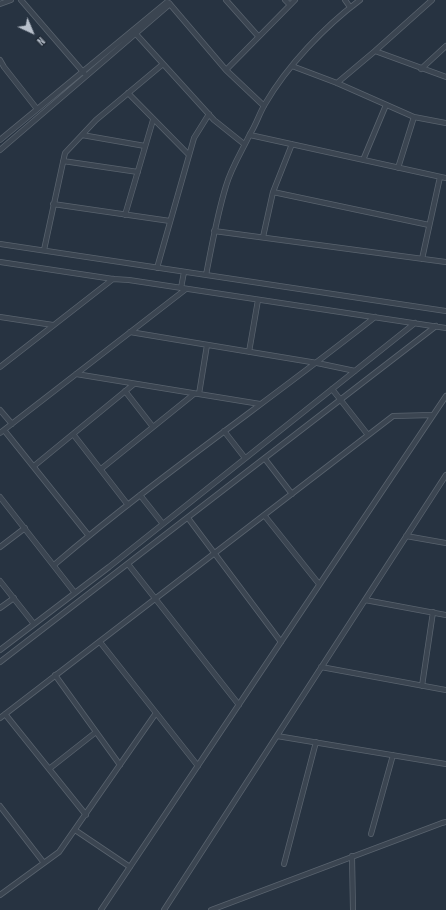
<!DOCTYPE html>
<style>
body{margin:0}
#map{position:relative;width:446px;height:910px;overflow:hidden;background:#273341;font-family:"Sofia Sans Condensed",sans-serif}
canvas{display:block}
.north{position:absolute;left:12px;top:12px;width:40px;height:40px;-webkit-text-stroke:3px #202a36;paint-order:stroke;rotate:136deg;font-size:11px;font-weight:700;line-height:16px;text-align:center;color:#b8c0cb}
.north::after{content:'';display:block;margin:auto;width:14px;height:18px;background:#b8c0cb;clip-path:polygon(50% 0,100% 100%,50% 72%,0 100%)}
</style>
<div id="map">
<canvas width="446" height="910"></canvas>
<div class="north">N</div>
</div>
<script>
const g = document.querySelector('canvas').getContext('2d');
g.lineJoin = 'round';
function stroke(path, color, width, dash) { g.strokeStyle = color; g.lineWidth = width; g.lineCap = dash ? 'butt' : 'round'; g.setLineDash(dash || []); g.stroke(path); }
const street = new Path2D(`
 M21,0L84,73
 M226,0L258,36
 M285,0L290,5
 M345,0L350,7
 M169,3L226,70L264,106
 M0,4L11,0
 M136,34L214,120L244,144
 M375,51L446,77
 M0,60L4,67L37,109
 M292,66L337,83L414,117L446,123
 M421,69L446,46
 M226,70L295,0
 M337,83L375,51L432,0
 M128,93L189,155
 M82,135L145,146
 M250,135L446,178
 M0,140L167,2
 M0,150L170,4
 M363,160L386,105
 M63,161L138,172
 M398,168L414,117
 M273,192L429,225
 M53,204L170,221
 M125,215L153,120
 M214,231L446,262
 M263,237L273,192L292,144
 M0,244L446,311
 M44,250L65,153L96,120L163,64
 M422,259L440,177
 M0,262L113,279L129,280L446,328
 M157,268L194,138L209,114
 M206,275C212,245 217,215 226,186C231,168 242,151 250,134C256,125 259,114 265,104C287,66 325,26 360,0
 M181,288L184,272
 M0,317L53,325
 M130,332L317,363L355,371
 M249,352L258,300
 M0,367L113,279
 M76,374L260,404
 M332,389L368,435
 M125,391L153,427
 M199,394L207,345
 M0,410L12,424
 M4,430L89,536
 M224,431L245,458
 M0,433L186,289
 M73,434L128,505
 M265,459L292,494
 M34,466L134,384
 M101,469L194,394
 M140,495L163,524
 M0,497L75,593
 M264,515L319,584
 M188,518L281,642
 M406,536L446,543
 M0,547L25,528
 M128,564L239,705
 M54,565C157,477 269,401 375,317
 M0,581L34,624
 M365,600L446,615
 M0,608L14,598
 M100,642L198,766
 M0,650L109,567L415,323
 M0,662L436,326
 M321,667L446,690
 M55,675L120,765
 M422,686L433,612
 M5,714L86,815
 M0,718L393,416L433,415
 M277,736L446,764
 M49,769L96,732
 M0,806L44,863
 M75,830L130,867
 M371,834L393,755
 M352,856L353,910
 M284,864L316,742
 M0,895L59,852L156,713
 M101,910L446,396
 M164,910L446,475
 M211,910L442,823L446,822`);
stroke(street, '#59636e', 6);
stroke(street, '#3b4551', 4.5);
</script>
